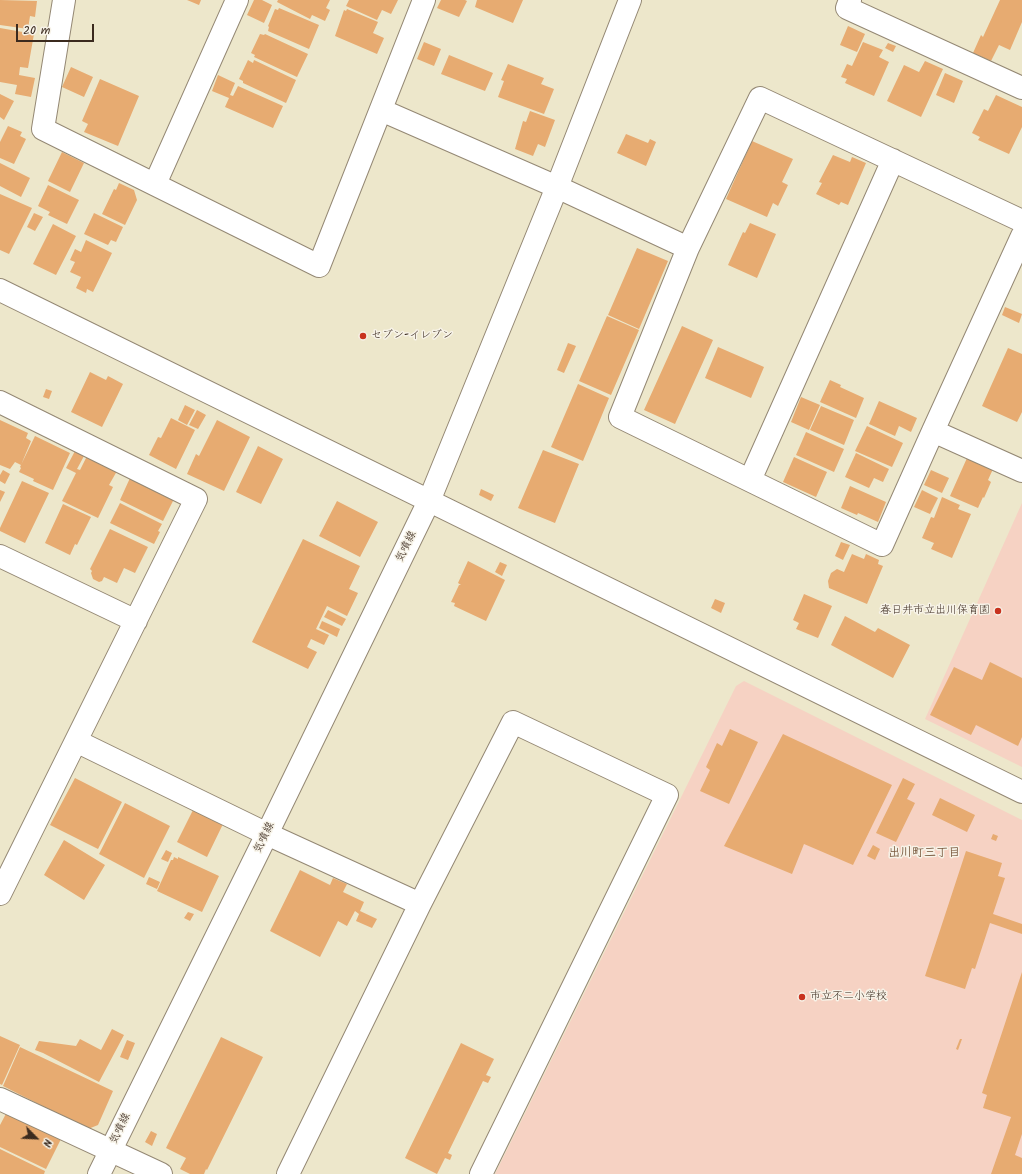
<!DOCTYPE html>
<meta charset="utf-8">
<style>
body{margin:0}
#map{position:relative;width:1022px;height:1174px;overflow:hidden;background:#ede7cb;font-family:Kalam,sans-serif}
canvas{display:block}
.north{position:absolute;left:16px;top:1118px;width:40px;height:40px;-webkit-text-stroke:3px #f7f3e8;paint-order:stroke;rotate:114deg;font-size:11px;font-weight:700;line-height:16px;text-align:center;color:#3b2a1e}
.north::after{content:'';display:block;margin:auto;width:14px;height:18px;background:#3b2a1e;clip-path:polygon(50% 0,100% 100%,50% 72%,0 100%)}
.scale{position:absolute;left:16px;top:24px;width:78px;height:18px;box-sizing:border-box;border:2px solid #3b2a1e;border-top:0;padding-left:5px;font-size:12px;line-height:14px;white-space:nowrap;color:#3b2a1e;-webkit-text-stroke:3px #f7f3e8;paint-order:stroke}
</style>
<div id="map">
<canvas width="1022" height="1174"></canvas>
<div class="north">N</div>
<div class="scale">20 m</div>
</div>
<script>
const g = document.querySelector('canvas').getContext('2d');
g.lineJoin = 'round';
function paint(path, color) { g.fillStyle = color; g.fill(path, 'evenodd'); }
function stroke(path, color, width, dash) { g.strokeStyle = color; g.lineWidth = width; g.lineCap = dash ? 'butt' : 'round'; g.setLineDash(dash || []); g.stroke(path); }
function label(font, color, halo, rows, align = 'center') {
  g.font = font + ' Kalam,"Klee One",sans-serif'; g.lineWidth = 3; g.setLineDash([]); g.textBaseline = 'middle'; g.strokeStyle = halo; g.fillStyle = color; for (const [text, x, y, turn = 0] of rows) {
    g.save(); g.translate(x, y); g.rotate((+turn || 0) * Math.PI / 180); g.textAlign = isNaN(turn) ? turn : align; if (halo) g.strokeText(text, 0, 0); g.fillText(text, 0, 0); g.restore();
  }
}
const built = new Path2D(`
 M1022,503V767L925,719Z
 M744,681L1022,820V1174H495L736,686Z`);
const building = new Path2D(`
 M0,0L37,1L35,17L30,16L28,29L0,25Z
 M187,0H201L199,5Z
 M254,0H262L272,5L264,23L247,15Z
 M278,0H330L326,8L330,10L325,21L312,15L310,19L277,2Z
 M349,0H398L391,14L382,10L377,20L346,6Z
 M441,0H465L467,1L459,17L437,8Z
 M477,0H523L513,23L475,7Z
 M1000,0H1022V22L1010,50L999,45L991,61L973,53L981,35L983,37Z
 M279,8L319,25L309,49L268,31L269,27L268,26L275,9L278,10Z
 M347,9L378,22L373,33L384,38L377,54L335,36L344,10L346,11Z
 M848,26L865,34L857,52L840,45Z
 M0,28L34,34L28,68L20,67L19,75L35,78L31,97L15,94L17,85L0,82Z
 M260,34L264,35L265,34L308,54L297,77L254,57L255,55L251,53Z
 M424,42L441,49L434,66L417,59Z
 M863,42L883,50L879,57L889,62L874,96L845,83L847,79L841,77L847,64L852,66Z
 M888,43L896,46L893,52L885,48Z
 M449,55L493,73L485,91L441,74Z
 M248,60L253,63L254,60L296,80L286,103L243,83V81L239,79Z
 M925,61L943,69L921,117L887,101L904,65L919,72Z
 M508,64L544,78L541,84L554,89L544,114L498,97L504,81L501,80Z
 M71,67L93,77L84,97L62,87Z
 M945,73L963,81L954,103L936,95Z
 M218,75L235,83L230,95L233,96L238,86L283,106L273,128L225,107L229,98L212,91Z
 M100,79L139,96L118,146L84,132L88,124L82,121Z
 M0,94L14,101L4,120L0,117Z
 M996,95L1022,107V127L1009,154L978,140L980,137L972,133L984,109L988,111Z
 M530,111L555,120L545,147L538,144L533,156L515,149L523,121L526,122Z
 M8,126L22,132L20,136L26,139L14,164L0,158V142Z
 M626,134L648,143L650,139L656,142L646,166L617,153Z
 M752,141L793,159L782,182L788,185L778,206L773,203L767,217L726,199Z
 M62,152L84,163L70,192L48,181Z
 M833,155L850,162L852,157L866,163L848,205L841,202L839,205L816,194L822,183L819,182Z
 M0,163L30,178L21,197L0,186Z
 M119,183L134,190L137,200L125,225L102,214L114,189L116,190Z
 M48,185L79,200L67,224L48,215L50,212L38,206Z
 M0,194L32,208L9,254L0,250Z
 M34,213L43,217L35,231L27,227Z
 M94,213L123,227L116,242L111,240L108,245L84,234Z
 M750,223L776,234L757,278L728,265L743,232L745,233Z
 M53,224L76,236L56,275L33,264Z
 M86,240L112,253L93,292L87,289L86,293L76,288L81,277L70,272L75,262L70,260L75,249L81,252Z
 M637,248L668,261L639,329L608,315Z
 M1005,307L1022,314L1019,323L1002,315Z
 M607,316L639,330L611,395L579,381Z
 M682,326L713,340L675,424L644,410Z
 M568,343L576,346L564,373L557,370Z
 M718,347L764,367L751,398L705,378Z
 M1008,348L1022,354V412L1017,422L982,406Z
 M90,372L106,380L108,376L123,384L102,427L71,412Z
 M830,380L841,385L840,387L864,398L856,418L820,402Z
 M578,384L609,398L583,461L551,447Z
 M46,389L52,391L49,399L43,397Z
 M801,397L820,405L809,430L791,422Z
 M879,401L917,418L911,432L899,426L895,436L869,424Z
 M185,405L195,410L187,425L178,420Z
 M821,406L854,420L844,445L810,430Z
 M197,410L206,415L198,429L189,425Z
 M171,418L195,430L176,469L149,455L158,437L161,438Z
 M0,420L28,433L26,438L31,441L21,465L15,462L10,469L0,465Z
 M217,420L250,437L224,491L187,474L196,454L199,456Z
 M867,426L903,443L892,467L855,451Z
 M806,432L844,449L834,472L796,455Z
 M35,436L70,453L53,490L33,481L34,479L19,472L21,468L20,467Z
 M258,446L283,459L261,504L236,492Z
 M543,450L579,464L555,523L518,508Z
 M75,451L84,456L77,469L80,470L87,456L117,471L109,485L113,487L98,518L62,501L76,473L66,468Z
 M856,453L889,469L883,482L874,478L869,488L845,477Z
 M794,457L827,472L816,497L783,482Z
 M967,458L993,469L988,480L991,482L984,498L983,497L978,508L950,496Z
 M3,470L10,474L5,484L0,481V475Z
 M931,470L949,478L942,493L924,485Z
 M130,478L174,499L163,521L120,500Z
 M22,481L49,493L25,543L0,531V528Z
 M850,486L886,502L878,522L858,513L857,515L841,508Z
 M481,489L494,495L491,501L479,495Z
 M0,490L5,492L0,502Z
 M922,490L938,498L930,514L914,507Z
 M942,497L960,505L958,509L971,514L952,558L931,549L934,543L922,538L931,517L934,518Z
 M337,501L378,522L360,557L319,536Z
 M120,503L162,524L158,531L160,532L154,544L110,523Z
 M63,504L91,517L77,545L75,544L70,555L45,543Z
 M110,529L148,547L135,573L124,568L117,583L104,577L102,581L99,582L93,579L91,573L92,571L90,569Z
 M303,539L360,566L349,589L358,593L347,616L327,606L316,629L329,635L324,645L311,639L307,647L317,652L308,669L252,642Z
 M841,542L850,545L843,560L835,556Z
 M852,554L864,559L866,554L879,560L878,564L883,566L867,604L829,588L828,581L831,573L837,569L844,572Z
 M468,561L505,580L486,621L454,606L455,603L451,602L459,585H461L458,583Z
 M500,562L507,565L502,576L495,572Z
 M804,594L832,606L818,638L796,629L799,623L793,620Z
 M715,599L725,603L721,613L711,608Z
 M328,610L346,619L342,626L324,617Z
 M845,616L875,632L878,628L910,645L893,678L831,645Z
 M322,621L340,629L337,637L319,628Z
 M990,662L1022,678V737L1018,746L976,725L971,735L930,715L954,667L982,680Z
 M730,729L758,742L729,804L700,791L710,770L706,767L717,743L722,746Z
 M783,734L892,785L853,865L804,844L792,874L724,846Z
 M75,778L122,802L98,849L50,825Z
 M903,778L915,784L907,799L915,803L896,842L876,833Z
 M940,798L975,815L967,832L932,815Z
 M125,803L170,826L144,878L99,854Z
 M193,810L223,824L207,857L177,842Z
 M993,834L998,836L996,841L991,839Z
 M64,840L105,865L84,900L44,875Z
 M873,845L880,849L875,860L867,856Z
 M166,850L172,853L168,862L161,859Z
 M966,851L1002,863L998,876L1005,878L993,914L1022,924V934L990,923L975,969L972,968L965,989L925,976Z
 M174,857L178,859V857L219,876L202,912L157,891L171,860H173Z
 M300,870L330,885L333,878L347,884L343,892L364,902L360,911L377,919L372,928L356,921L359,914L355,911L347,926L338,921L320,957L270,931Z
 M149,877L160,882L157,889L146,884Z
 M188,912L194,914L190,921L184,918Z
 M1022,972V1134L1015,1155L1022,1158V1174H991L1011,1117L983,1108L987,1095L982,1093Z
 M112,1029L124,1035L99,1082L43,1053L35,1050L39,1041L76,1046L80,1039L101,1050Z
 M0,1036L20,1045L2,1085L0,1084Z
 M221,1037L263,1057L207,1170L206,1169L204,1174H190L180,1169L186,1158L166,1148Z
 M960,1039H962L958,1050L956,1049Z
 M127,1040L135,1043L128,1060L120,1057Z
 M461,1043L494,1059L486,1075L491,1077L488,1083L483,1081L448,1153L452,1155L450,1160L445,1158L437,1174L405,1158Z
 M20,1047L113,1091L98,1125L88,1129L3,1086Z
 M8,1110L62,1137L46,1169L0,1147V1125Z
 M151,1131L157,1134L152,1146L145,1142Z
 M0,1149L45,1171L44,1174H0Z`);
const minor = new Path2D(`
 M64,0L43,129L319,266L424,0
 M850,0L847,8L1022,88
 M381,110L557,187L688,248
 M155,184L237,0
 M1022,221L760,98L688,248L620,417L882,545L933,431L1022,236
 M0,402L196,499L0,894
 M933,431L1022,471
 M750,480L893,160
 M0,556L136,621
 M76,741L267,834L420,904
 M0,1099L161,1174
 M288,1174L420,904L513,722L667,795L481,1174`);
const tertiary = new Path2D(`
 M0,290L1022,792
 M99,1174L267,834L429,501L557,187L630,0`);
const markers = [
 [363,336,4,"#c8321e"],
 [998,611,4,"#c8321e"],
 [802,997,4,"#c8321e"]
];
const poiNames = [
 ["セブン-イレブン",371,336],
 ["春日井市立出川保育園",990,611,"right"],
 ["市立不二小学校",810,997]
];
const streetNames = [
 ["気噴線",407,547,-64],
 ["気噴線",265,838,-64],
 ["気噴線",121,1129,-64]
];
const neighbourhoodNames = [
 ["出川町三丁目",924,854]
];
paint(built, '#f6d2c3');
paint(building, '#e7ab71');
stroke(minor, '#948874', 24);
stroke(tertiary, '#948874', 24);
stroke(minor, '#fff', 22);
stroke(tertiary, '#fff', 22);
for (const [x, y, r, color] of markers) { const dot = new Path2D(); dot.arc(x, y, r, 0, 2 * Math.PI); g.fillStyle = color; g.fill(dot); stroke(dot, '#f7f3e8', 1.5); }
label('11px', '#3b2a1e', '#f7f3e8', poiNames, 'left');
label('11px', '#3b2a1e', '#f7f3e8', streetNames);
label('bold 12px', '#77573b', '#f7f3e8', neighbourhoodNames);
</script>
